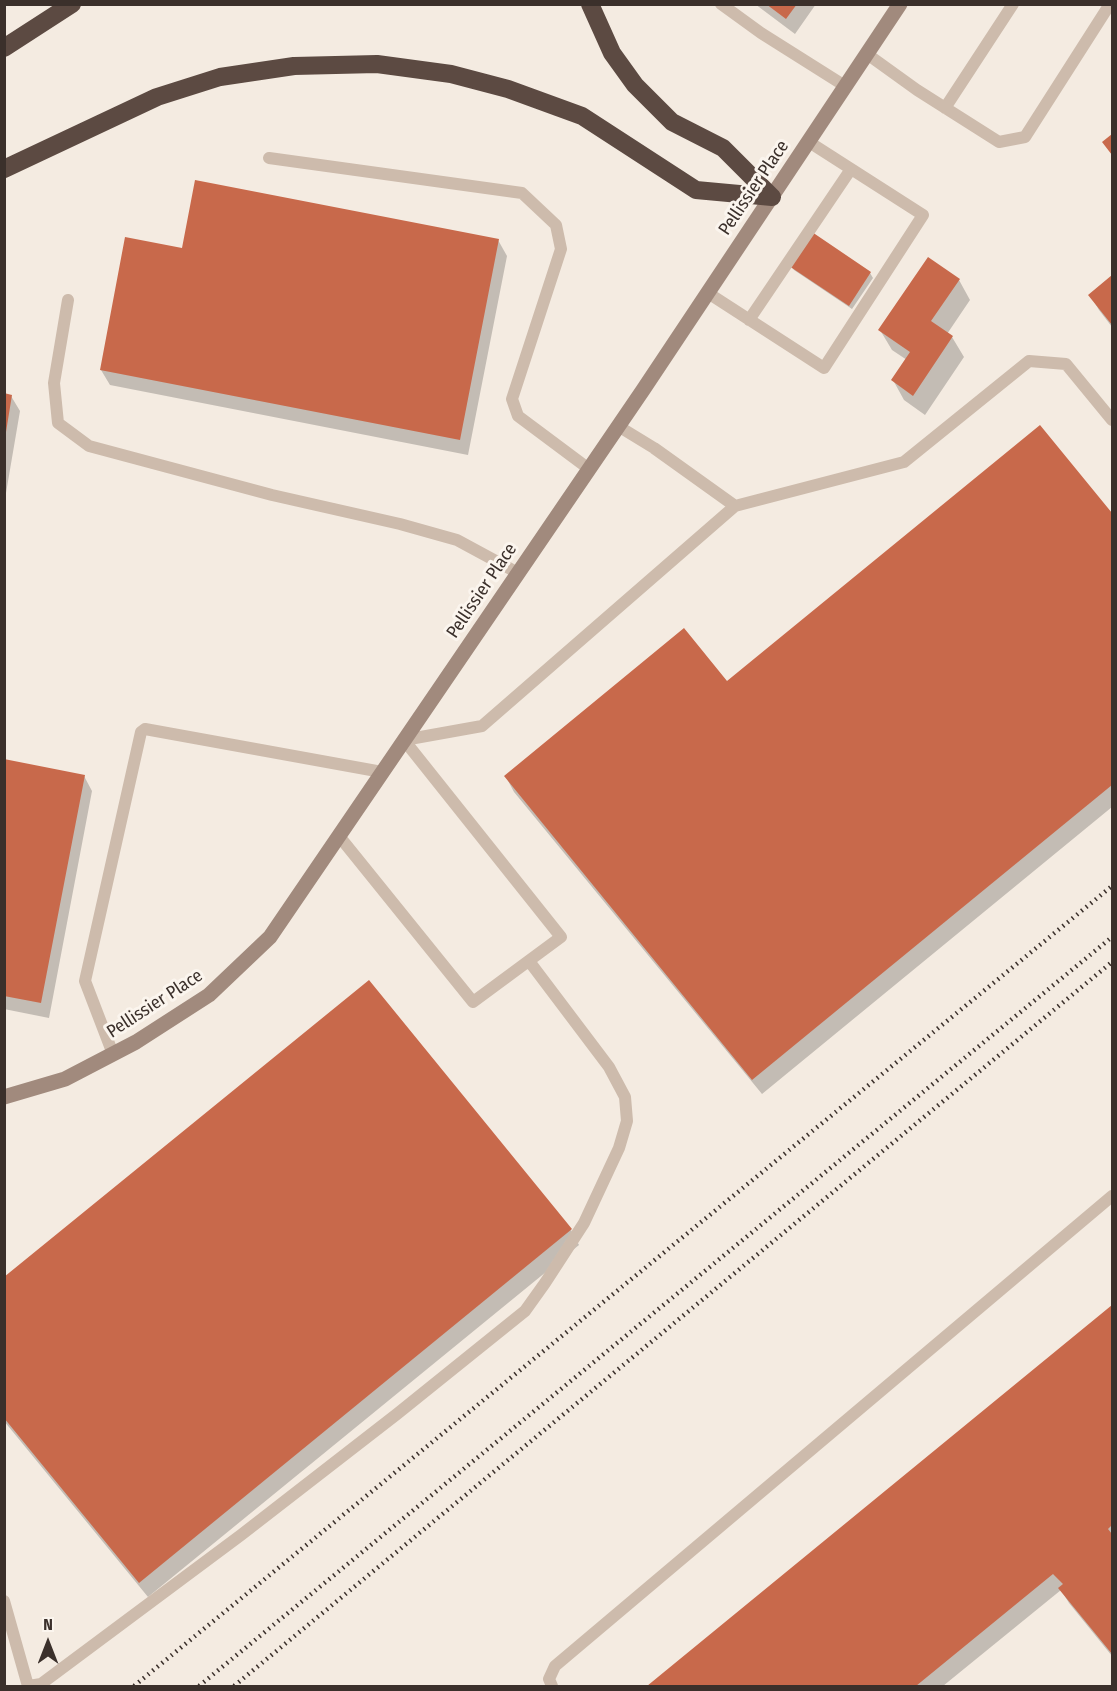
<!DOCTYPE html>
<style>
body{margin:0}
#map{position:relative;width:1117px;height:1691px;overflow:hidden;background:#f4ebe1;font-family:"Fira Sans Condensed",sans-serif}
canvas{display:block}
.frame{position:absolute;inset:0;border:6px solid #3b302b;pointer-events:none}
.north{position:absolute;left:18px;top:1613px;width:60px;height:60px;-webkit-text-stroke:4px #fbf5ee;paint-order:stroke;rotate:0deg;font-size:16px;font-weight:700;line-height:24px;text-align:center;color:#3b302b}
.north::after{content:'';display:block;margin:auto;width:21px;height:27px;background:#3b302b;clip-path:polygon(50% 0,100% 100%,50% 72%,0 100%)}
</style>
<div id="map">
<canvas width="1117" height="1691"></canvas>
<div class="frame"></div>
<div class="north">N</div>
</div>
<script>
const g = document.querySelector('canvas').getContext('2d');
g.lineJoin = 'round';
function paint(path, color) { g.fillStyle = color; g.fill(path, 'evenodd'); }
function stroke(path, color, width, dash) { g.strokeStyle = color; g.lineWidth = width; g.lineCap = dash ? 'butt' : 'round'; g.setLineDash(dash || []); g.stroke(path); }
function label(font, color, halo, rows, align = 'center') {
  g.font = font + ' "Fira Sans Condensed",sans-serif'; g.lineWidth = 6; g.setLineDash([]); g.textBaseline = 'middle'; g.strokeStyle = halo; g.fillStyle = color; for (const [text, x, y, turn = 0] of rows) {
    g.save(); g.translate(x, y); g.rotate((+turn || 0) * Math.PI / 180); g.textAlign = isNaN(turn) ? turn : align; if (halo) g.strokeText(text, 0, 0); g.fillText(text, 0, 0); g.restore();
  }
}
const shadow = new Path2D(`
 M755,4H816L795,34Z
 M812,234L870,273L873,278L852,309L794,270L791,266Z
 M498,240L507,256L468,455L110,385L101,370L183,249Z
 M1112,277V327L1099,310L1090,295Z
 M959,280L970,300L947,334L952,337L964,357L925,415L904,400L893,380L907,360L892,350L880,330Z
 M4,395L11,396L20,411L6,493H4Z
 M1040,427L1112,516V807L762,1094L514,792L506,777L727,683Z
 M4,761L84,776L92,791L49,1018L4,1009Z
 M571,1230L579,1245L148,1597L4,1421V1279Z
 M1112,1307V1656L1069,1603L1061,1590L943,1686H649Z`);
const building = new Path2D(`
 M766,4H797L786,19Z
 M1112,134V155L1102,142Z
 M195,180L499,239L460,440L100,370L125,237L182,248Z
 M812,232L871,272L849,306L789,266Z
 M928,257L960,279L931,321L953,336L913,396L891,380L910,352L878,330Z
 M1112,275V325L1088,295Z
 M4,393L12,395L6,432H4Z
 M1040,425L1112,513V785L752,1080L504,776L684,628L727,681Z
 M4,759L85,775L41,1003L4,996Z
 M369,980L572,1229L139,1583L4,1418V1277Z
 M1112,1305V1525L1108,1529L1112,1534V1654L1058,1588L1063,1584L1053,1574L916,1686H647Z`);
const service = new Path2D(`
 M721,4L761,33L845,86
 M867,54L917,90L999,142L1025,137L1110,4
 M945,108L1013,4
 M269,158L522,193L556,225L561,249L512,399L518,416L589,469
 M708,293L824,368L923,215L809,142
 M68,300L54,383L58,423L89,446L272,495L400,524L457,540L518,573
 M749,320L851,169
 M735,506L904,462L1029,361L1066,364L1112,420
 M339,836L473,1002L561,937L404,740L482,726L735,506L654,448L618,426
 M113,1054L85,981L141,732L145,729L382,772
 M4,1601L28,1686
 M29,1686L41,1684L241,1535L397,1414L525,1311L545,1283L584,1223L619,1148L627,1121L625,1097L609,1067L529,961
 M552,1686L549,1679L555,1666L1112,1196`);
const secondary = new Path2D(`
 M4,1097L65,1079L136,1042L209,995L270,937L643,390L900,4`);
const motorway = new Path2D(`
 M590,4L612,53L635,85L672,122L723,148L772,197
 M4,48L72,4
 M4,169L157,97L220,77L294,66L377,64L451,74L508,89L582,116L696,190L772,197`);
const rail = new Path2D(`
 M134,1686L1112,886
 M199,1686L1112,937
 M234,1686L1112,962`);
const streetNames = [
 ["Pellissier Place",754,188,-56],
 ["Pellissier Place",482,591,-56],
 ["Pellissier Place",155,1004,-33]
];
paint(shadow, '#0003');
paint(building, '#c8694b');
stroke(service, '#cdbbac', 12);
stroke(secondary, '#a18a7d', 15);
stroke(motorway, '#5c4a42', 18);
stroke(rail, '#3b302b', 4.5, [1.5, 4.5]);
label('18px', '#3b302b', '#fbf5ee', streetNames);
</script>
